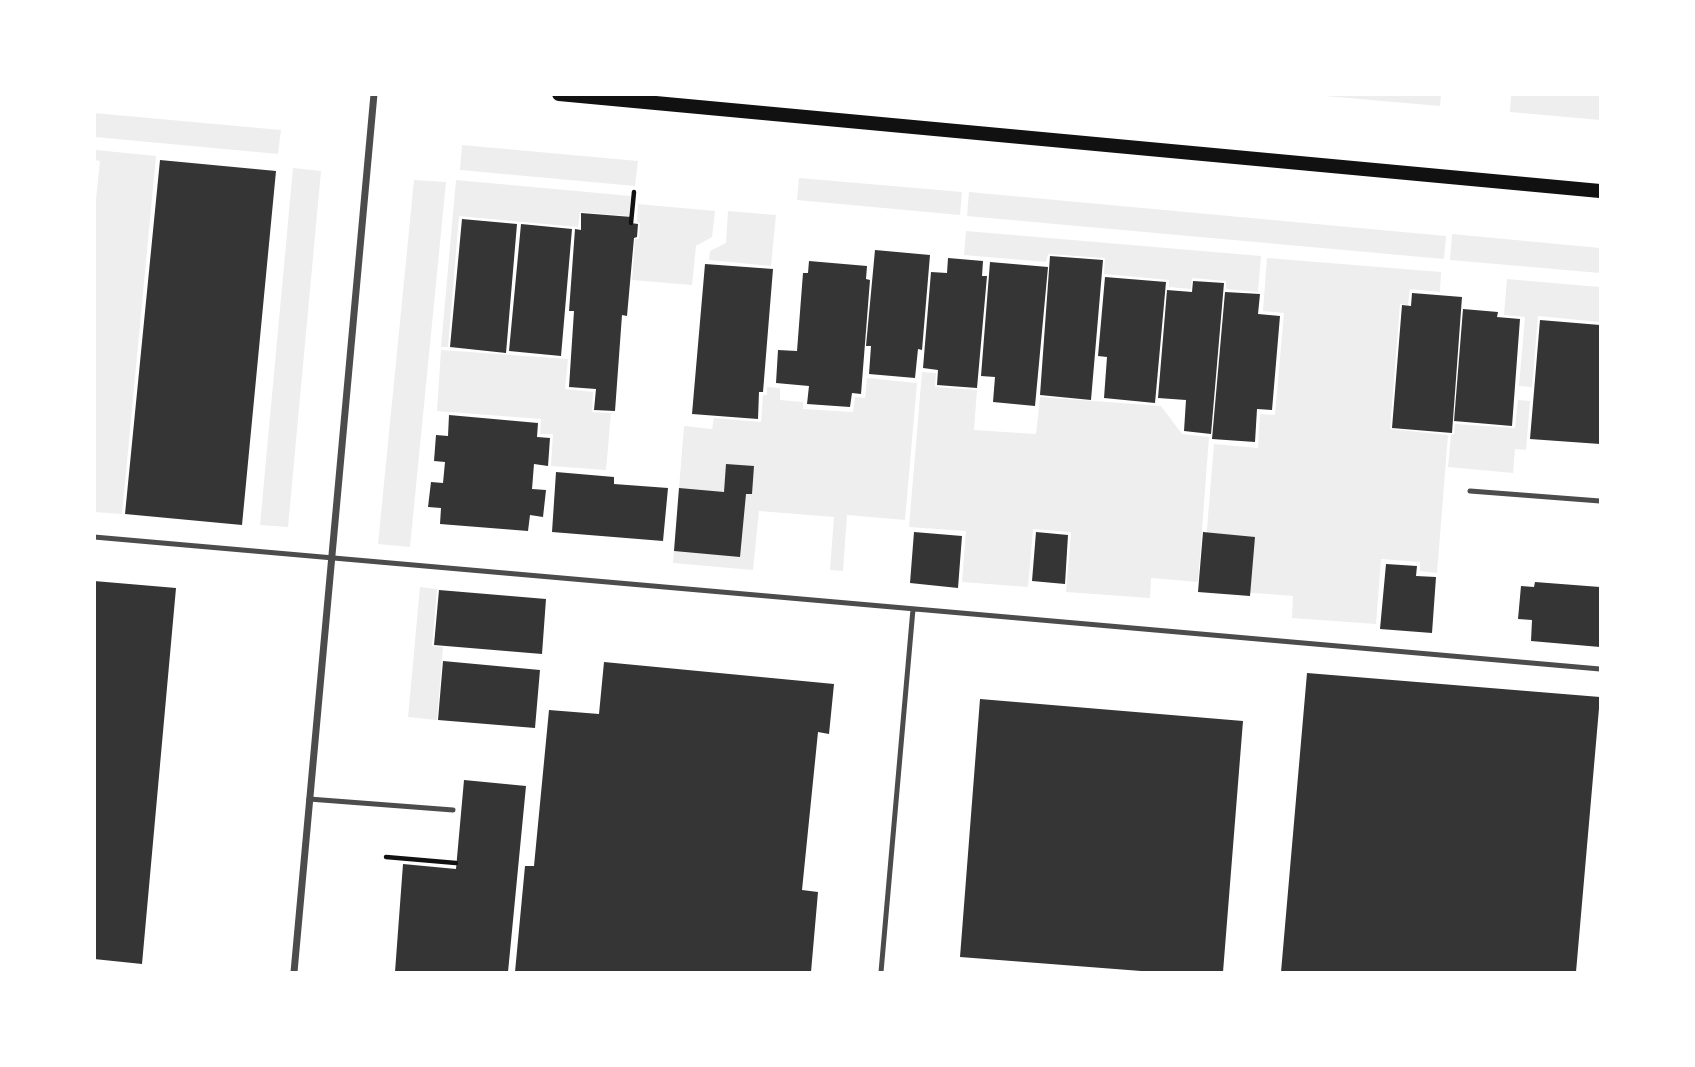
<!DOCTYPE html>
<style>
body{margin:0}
#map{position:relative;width:1695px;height:1067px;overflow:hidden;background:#fff;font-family:Quicksand,sans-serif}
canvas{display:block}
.frame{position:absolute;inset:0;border:96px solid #fff;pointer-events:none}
</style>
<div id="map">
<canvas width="1695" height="1067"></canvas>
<div class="frame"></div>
</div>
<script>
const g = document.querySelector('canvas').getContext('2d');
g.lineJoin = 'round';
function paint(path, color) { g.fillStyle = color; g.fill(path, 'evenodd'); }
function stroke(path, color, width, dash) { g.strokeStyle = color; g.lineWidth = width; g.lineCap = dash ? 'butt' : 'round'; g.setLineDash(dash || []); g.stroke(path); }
const green = new Path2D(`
 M1313,95L1441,94V95L1440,106Z
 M1511,95H1600V120L1510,112Z
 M94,113L281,130L278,154L95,137Z
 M462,145L638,161L635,186L460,170Z
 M96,150L156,156L122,514L95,512L94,218L100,161L95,160Z
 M293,168L321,171L288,527L260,525Z
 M799,178L962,192L960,215L797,200Z
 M414,180L446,182L410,547L378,544Z
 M456,180L631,196L629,216L580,212L578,227L459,216L448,347H441Z
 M969,192L1446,236L1444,259L967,216Z
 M638,204L715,211L712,237L696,246L692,285L632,280L635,239H639L640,223L637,222Z
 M728,211L776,215L771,266L709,260L710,251L726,243Z
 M966,231L1261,256L1258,292L1226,289V281L1192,278L1191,289L1169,287V280L1104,274L1105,258L1048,254L1046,262L964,255Z
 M1452,234L1600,248V273L1450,260Z
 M1267,258L1441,272L1440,292L1410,289L1408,305L1400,304L1390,429L1448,435L1437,573L1420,571V562L1381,559L1376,624L1292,618L1293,596L1202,589L1214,444L1258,448L1260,414L1275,415L1284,313L1263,311Z
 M1507,279L1600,287V322L1538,316L1532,387L1519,386L1525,317L1504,315Z
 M441,350L568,359L565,389L593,392L592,412L611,413L606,470L551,466L553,434H540L541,419L437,411Z
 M922,372L936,373L935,387L977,390L974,430L1036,434L1040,397L1161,406L1182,434L1209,437L1198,582L1151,578L1150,598L1066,592L1071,532L1033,529L1028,587L962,582L966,531L909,527Z
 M867,378L917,383L905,520L847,515L843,571L830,570L834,517L759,511L753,570L673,563L684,426L712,429L714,418L761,422L763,395H767V387L780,388V400L803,402V409L853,412L855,397L865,398Z
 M1518,400L1530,401L1526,450L1515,449L1513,473L1448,467L1451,435L1454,434L1455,424L1515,428Z
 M420,587L437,589L432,646L443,647L437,720L408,717Z`);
const building = new Path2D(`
 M160,160L276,171L242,525L125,514Z
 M581,213L632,217L631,223L638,224L637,237L634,238L627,316L622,315L615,411L594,410L596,389L569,387L574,311H569L575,229L581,230Z
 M462,219L517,224L506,353L450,347Z
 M521,224L572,229L561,356L509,351Z
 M875,250L930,255L922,350L918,349L915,378L869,374L871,346H866Z
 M1050,256L1103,260L1091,400L1040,395Z
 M948,258L983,261L982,276H987L977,388L937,385L938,370L923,368L931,272L947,273Z
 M809,261L867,266L866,279L870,280L861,394L852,393L850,407L807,404L809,386L776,383L778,350L797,351L803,273H808Z
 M990,262L1048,267L1035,406L993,402L995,377L981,376Z
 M705,264L773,269L763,392H759L758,419L692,414Z
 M1105,277L1166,282L1155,403L1104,398L1107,357L1098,356Z
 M1193,281L1224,283L1211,434L1184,431L1186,400L1158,398L1167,290L1192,292Z
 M1225,292L1260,294L1258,314L1280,316L1272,410L1257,409L1255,442L1212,439Z
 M1412,293L1462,297L1452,433L1392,428L1402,305L1411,306Z
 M1463,309L1498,312L1497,317L1520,319L1512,426L1454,421Z
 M1540,320L1600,325V444L1530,439Z
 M449,415L538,423L537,437L550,438L548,466L534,464L532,489L546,490L543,517L530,515L528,531L440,524L441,508L428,507L431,482L443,483L445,462L434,461L436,435L448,436Z
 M726,464L754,466L752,494H746L740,557L674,551L679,488L724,492Z
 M556,472L614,477V484L668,488L663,541L552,532Z
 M914,532L962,536L958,588L910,583Z
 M1036,532L1068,535L1065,584L1032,581Z
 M1203,532L1255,537L1250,596L1198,592Z
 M1386,564L1417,566L1416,576L1436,577L1432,633L1380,629Z
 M94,581L176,588L142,964L94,959Z
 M1535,582L1600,587V647L1531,641L1532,620L1518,619L1521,586L1534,587Z
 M439,590L546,599L542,654L434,645Z
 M443,661L540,670L535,728L438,720Z
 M604,662L834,684L829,734L818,732L802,890L818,892L811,972H515L525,866H534L549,710L599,714Z
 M1307,673L1600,697L1576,972H1281Z
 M980,699L1243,721L1223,972H1154L960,957Z
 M464,780L526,786L508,972H395L403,864L456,869Z`);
const path = new Path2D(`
 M631,223L634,192
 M386,857L456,863`);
const service = new Path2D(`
 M1470,491L1600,501
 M94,537L1600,669
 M309,799L453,810
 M881,972L913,609`);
const minor = new Path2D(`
 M294,972L374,94`);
const secondary = new Path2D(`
 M559,94L1600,191`);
paint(green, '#eee');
paint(building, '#353535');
stroke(path, '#111', 4.5);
stroke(service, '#4c4c4c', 5);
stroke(minor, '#4c4c4c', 7);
stroke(secondary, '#111', 14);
</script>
